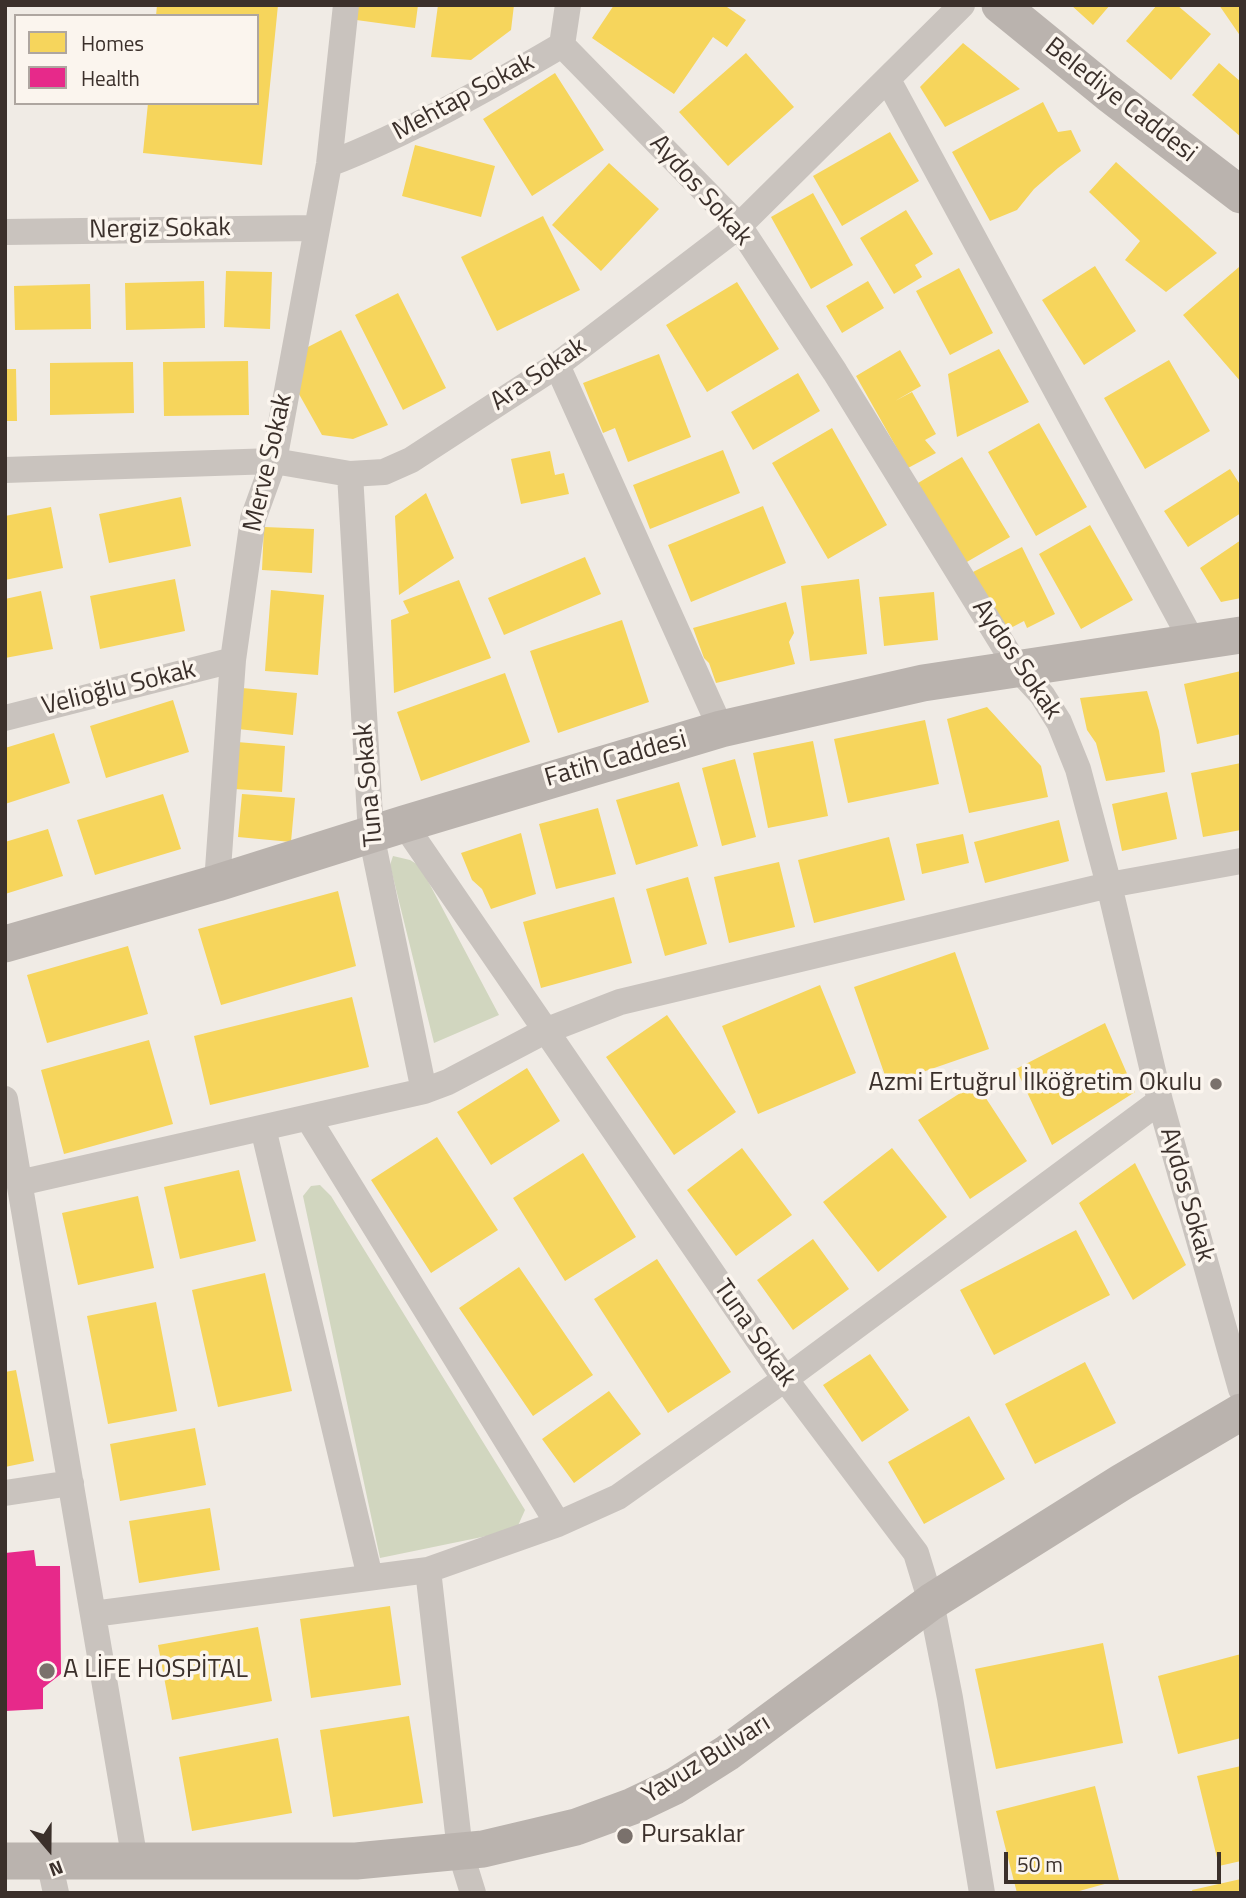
<!DOCTYPE html>
<meta charset="utf-8">
<style>
body{margin:0}
#map{position:relative;width:1246px;height:1898px;overflow:hidden;background:#f0ebe5;font-family:"Titillium Web",sans-serif}
canvas{display:block}
.frame{position:absolute;inset:0;border:7px solid #3b302b;pointer-events:none}
.legend{position:absolute;left:14px;top:14px;width:245px;height:91px;box-sizing:border-box;background:#fbf5ee;border:2px solid #aea6a0;margin:0;padding:9px 12px;list-style:none;font-size:21px;color:#3b302b}
.legend li{display:flex;align-items:center;gap:14px;height:35px}
.legend b{width:35px;border:2px solid #aea6a0}
.north{position:absolute;left:14px;top:1814px;width:70px;height:70px;-webkit-text-stroke:5px #fbf5ee;paint-order:stroke;rotate:160deg;font-size:19px;font-weight:700;line-height:28px;text-align:center;color:#3b302b}
.north::after{content:'';display:block;margin:auto;width:24px;height:32px;background:#3b302b;clip-path:polygon(50% 0,100% 100%,50% 72%,0 100%)}
.scale{position:absolute;left:1004px;top:1852px;width:217px;height:32px;box-sizing:border-box;border:4px solid #3b302b;border-top:0;padding-left:9px;font-size:21px;line-height:24px;white-space:nowrap;color:#3b302b;-webkit-text-stroke:5px #fbf5ee;paint-order:stroke}
</style>
<div id="map">
<canvas width="1246" height="1898"></canvas>
<div class="frame"></div>
<ul class="legend">
<li><b style="height:19px;background:#f6d55c"></b>Homes</li>
<li><b style="height:19px;background:#e7298a"></b>Health</li>
</ul>
<div class="north">N</div>
<div class="scale">50 m</div>
</div>
<script>
const g = document.querySelector('canvas').getContext('2d');
g.lineJoin = 'round';
function paint(path, color) { g.fillStyle = color; g.fill(path, 'evenodd'); }
function stroke(path, color, width, dash) { g.strokeStyle = color; g.lineWidth = width; g.lineCap = dash ? 'butt' : 'round'; g.setLineDash(dash || []); g.stroke(path); }
function label(font, color, halo, rows, align = 'center') {
  g.font = font + ' "Titillium Web",sans-serif'; g.lineWidth = 7; g.setLineDash([]); g.textBaseline = 'middle'; g.strokeStyle = halo; g.fillStyle = color; for (const [text, x, y, turn = 0] of rows) {
    g.save(); g.translate(x, y); g.rotate((+turn || 0) * Math.PI / 180); g.textAlign = isNaN(turn) ? turn : align; if (halo) g.strokeText(text, 0, 0); g.fillText(text, 0, 0); g.restore();
  }
}
const green = new Path2D(`
 M393,856L410,860L420,866L499,1015L434,1043L390,865Z
 M320,1185L331,1196L525,1510L516,1530L380,1558L303,1196L311,1186Z`);
const homes = new Path2D(`
 M157,5H278L262,165L143,153L148,103H257V16H156Z
 M351,5H418L415,28L349,19Z
 M438,5H514L511,30L471,60L431,57Z
 M614,5H724L746,20L727,47L713,37L674,94L592,38Z
 M1071,5H1110L1093,25Z
 M1157,5H1177L1211,34L1171,80L1126,41Z
 M1219,5H1241V37Z
 M963,43L1020,89L945,127L920,87Z
 M746,53L794,107L728,166L679,112Z
 M1219,63L1241,82V137L1192,95Z
 M555,73L604,150L532,196L483,119Z
 M1043,102L1058,132L1071,130L1081,151L1058,168L1034,189L1017,210L990,221L952,152Z
 M890,132L919,181L842,226L813,176Z
 M415,145L495,166L481,217L402,196Z
 M1116,162L1217,253L1166,292L1125,260L1140,241L1089,192Z
 M609,163L659,209L601,271L552,225Z
 M813,193L853,265L811,289L771,217Z
 M906,210L933,254L915,265L922,277L894,294L860,238Z
 M543,216L580,290L497,331L461,257Z
 M1095,266L1136,331L1084,365L1042,300Z
 M1239,267L1241,268V382L1183,315Z
 M959,268L993,333L950,355L916,291Z
 M226,271L272,272L270,329L224,327Z
 M204,281L205,328L126,330L125,283Z
 M868,281L884,308L842,333L826,306Z
 M737,282L779,349L707,392L666,325Z
 M90,284L91,329L15,330L14,286Z
 M398,293L446,388L403,410L355,315Z
 M341,330L388,425L353,439L322,435L295,387L304,349Z
 M999,349L1029,402L957,437L948,374Z
 M900,350L921,386L895,401L912,392L936,434L925,440L936,453L908,468L856,376Z
 M659,354L691,437L628,462L615,428L603,433L583,383Z
 M1169,360L1210,431L1145,469L1104,398Z
 M248,361L249,415L164,416L163,362Z
 M133,362L134,413L50,415V363Z
 M5,369H16L17,421H5Z
 M798,373L820,411L753,450L731,412Z
 M1039,423L1087,507L1036,536L988,452Z
 M832,428L887,525L828,559L772,463Z
 M723,450L740,493L650,529L633,485Z
 M550,451L555,475L564,473L569,494L521,504L511,459Z
 M962,457L1010,537L965,563L918,483Z
 M1230,469L1241,486V513L1188,547L1164,511Z
 M426,493L454,558L399,595L395,516Z
 M181,497L191,546L109,563L99,514Z
 M763,506L786,563L691,602L668,545Z
 M51,507L63,568L5,580V516Z
 M1090,525L1133,600L1081,629L1039,554Z
 M264,527L314,529L312,573L262,570Z
 M1241,540V598L1221,602L1200,568Z
 M1022,547L1055,614L1027,628L1024,621L1003,632L973,572Z
 M585,557L601,594L504,635L488,598Z
 M175,579L185,631L100,649L90,596Z
 M859,579L867,654L810,661L801,586Z
 M459,580L491,658L394,693L391,620L409,613L403,601Z
 M271,590L324,595L318,675L265,671Z
 M41,591L53,649L5,658V599Z
 M934,592L938,640L884,646L879,597Z
 M786,602L794,633L789,642L795,664L716,683L709,663L704,658L693,628Z
 M622,620L649,702L558,733L530,651Z
 M1241,671V734L1197,744L1184,684Z
 M505,673L530,742L421,781L397,712Z
 M242,688L297,693L293,735L238,729Z
 M1147,691L1159,731L1165,772L1106,781L1096,743L1087,730L1080,698Z
 M173,700L189,752L106,778L90,726Z
 M987,707L1041,766L1048,797L969,813L947,719Z
 M925,720L939,784L848,803L834,739Z
 M54,733L70,783L5,804V748Z
 M813,741L828,816L768,828L753,753Z
 M237,742L285,746L282,792L234,789Z
 M735,759L756,837L722,846L702,768Z
 M1241,763V830L1203,837L1191,773Z
 M679,782L698,846L636,865L616,800Z
 M1167,792L1177,839L1122,851L1112,804Z
 M163,794L181,849L95,875L77,820Z
 M242,794L295,798L291,842L238,837Z
 M598,808L616,874L556,889L539,824Z
 M1059,820L1069,861L985,883L974,842Z
 M48,829L63,876L5,894V842Z
 M521,833L536,894L491,909L482,889L472,880L461,853Z
 M963,834L969,863L922,874L916,844Z
 M889,837L905,900L814,923L798,860Z
 M779,862L795,927L729,943L714,877Z
 M688,877L707,944L665,956L646,889Z
 M338,891L356,966L221,1005L198,929Z
 M614,897L632,963L541,988L523,922Z
 M128,946L148,1014L47,1043L27,975Z
 M955,952L989,1049L888,1084L854,987Z
 M820,985L856,1073L758,1114L722,1026Z
 M352,997L369,1067L210,1105L194,1036Z
 M667,1015L736,1112L674,1155L606,1057Z
 M1105,1023L1135,1092L1052,1145L1016,1069Z
 M149,1040L173,1124L64,1154L41,1070Z
 M527,1068L560,1121L491,1165L457,1112Z
 M976,1083L1027,1161L970,1199L918,1120Z
 M437,1137L498,1230L431,1273L371,1180Z
 M742,1148L792,1215L736,1256L687,1190Z
 M892,1148L947,1217L878,1272L823,1202Z
 M583,1153L636,1237L565,1281L513,1198Z
 M1135,1163L1186,1265L1133,1300L1079,1203Z
 M239,1170L256,1241L180,1259L164,1187Z
 M138,1196L154,1268L78,1285L62,1213Z
 M1076,1230L1110,1295L994,1355L960,1290Z
 M813,1239L849,1289L793,1330L757,1280Z
 M657,1259L731,1372L668,1413L594,1299Z
 M519,1267L593,1375L533,1416L459,1308Z
 M265,1273L292,1391L218,1407L192,1290Z
 M156,1302L177,1411L108,1424L87,1316Z
 M870,1354L909,1410L862,1442L823,1385Z
 M1085,1362L1116,1423L1035,1464L1005,1404Z
 M16,1370L34,1461L5,1467V1372Z
 M609,1391L641,1434L574,1483L542,1439Z
 M969,1416L1005,1479L924,1524L888,1462Z
 M195,1428L206,1485L120,1501L110,1444Z
 M210,1508L220,1570L139,1583L129,1521Z
 M390,1606L401,1685L311,1698L300,1619Z
 M258,1627L272,1701L172,1720L158,1645Z
 M1103,1643L1123,1743L996,1769L975,1669Z
 M1241,1654V1738L1178,1754L1158,1676Z
 M409,1716L423,1803L333,1817L320,1730Z
 M278,1738L292,1813L192,1831L179,1757Z
 M1241,1766V1861L1219,1866L1197,1776Z
 M1095,1786L1119,1880L1072,1893H1017L996,1811Z
 M1241,1879V1893H1193L1192,1890Z`);
const health = new Path2D(`
 M34,1550L36,1566H60L61,1674L43,1688V1709L5,1711V1553Z`);
const street = new Path2D(`
 M562,45L739,226L835,372L1018,669L1042,695L1059,722L1078,769L1109,885L1160,1101L1241,1389
 M888,80L1192,641
 M329,164C409,133 487,89 562,45L568,5
 M5,232L315,228
 M557,365L721,729
 M5,470L274,461L350,474L384,472L411,460L557,365L739,226L962,5
 M350,474L371,834L424,1091
 M5,718L233,660
 M404,824L785,1379L916,1553L931,1602L950,1698L982,1893
 M217,883L233,660L253,519L274,461L329,164L346,5
 M5,1099L135,1861
 M308,1118L558,1524
 M263,1128L370,1577
 M19,1183L424,1091L448,1082L545,1031L620,1002L1109,885L1241,861
 M5,1493L71,1483
 M428,1570L460,1851L473,1893
 M93,1614L428,1570L558,1524L618,1497L785,1379L1160,1101
 M49,1861L56,1893`);
const secondary = new Path2D(`
 M1000,5L1108,93L1241,195
 M5,944L217,883L404,824L721,729L923,683L1241,635
 M5,1861H356L483,1849L576,1827L633,1806L675,1786L727,1753L931,1602L1122,1482L1241,1412`);
const markers = [
 [1216,1084,7,"#7a716c"],
 [47,1671,9,"#7a716c"],
 [625,1836,9,"#7a716c"]
];
const streetNames = [
 ["Mehtap Sokak",464,98,-28],
 ["Belediye Caddesi",1120,101,38],
 ["Aydos Sokak",700,191,48],
 ["Nergiz Sokak",160,230,-1],
 ["Ara Sokak",539,375,-34],
 ["Merve Sokak",269,463,-77],
 ["Aydos Sokak",1016,660,56],
 ["Velioğlu Sokak",119,689,-14],
 ["Fatih Caddesi",616,760,-16],
 ["Tuna Sokak",370,785,-95],
 ["Aydos Sokak",1186,1195,74],
 ["Tuna Sokak",754,1334,55],
 ["Yavuz Bulvarı",707,1760,-32]
];
const poiNames = [
 ["Azmi Ertuğrul İlköğretim Okulu",1202,1084,"right"],
 ["A LİFE HOSPİTAL",63,1671],
 ["Pursaklar",641,1836]
];
paint(green, '#d1d6bf');
paint(homes, '#f6d55c');
paint(health, '#e7298a');
stroke(street, '#c9c3be', 26);
stroke(secondary, '#bab3ae', 37);
for (const [x, y, r, color] of markers) { const dot = new Path2D(); dot.arc(x, y, r, 0, 2 * Math.PI); g.fillStyle = color; g.fill(dot); stroke(dot, '#fbf5ee', 2.5); }
label('26px', '#3b302b', '#fbf5ee', streetNames);
label('26px', '#3b302b', '#fbf5ee', poiNames, 'left');
</script>
